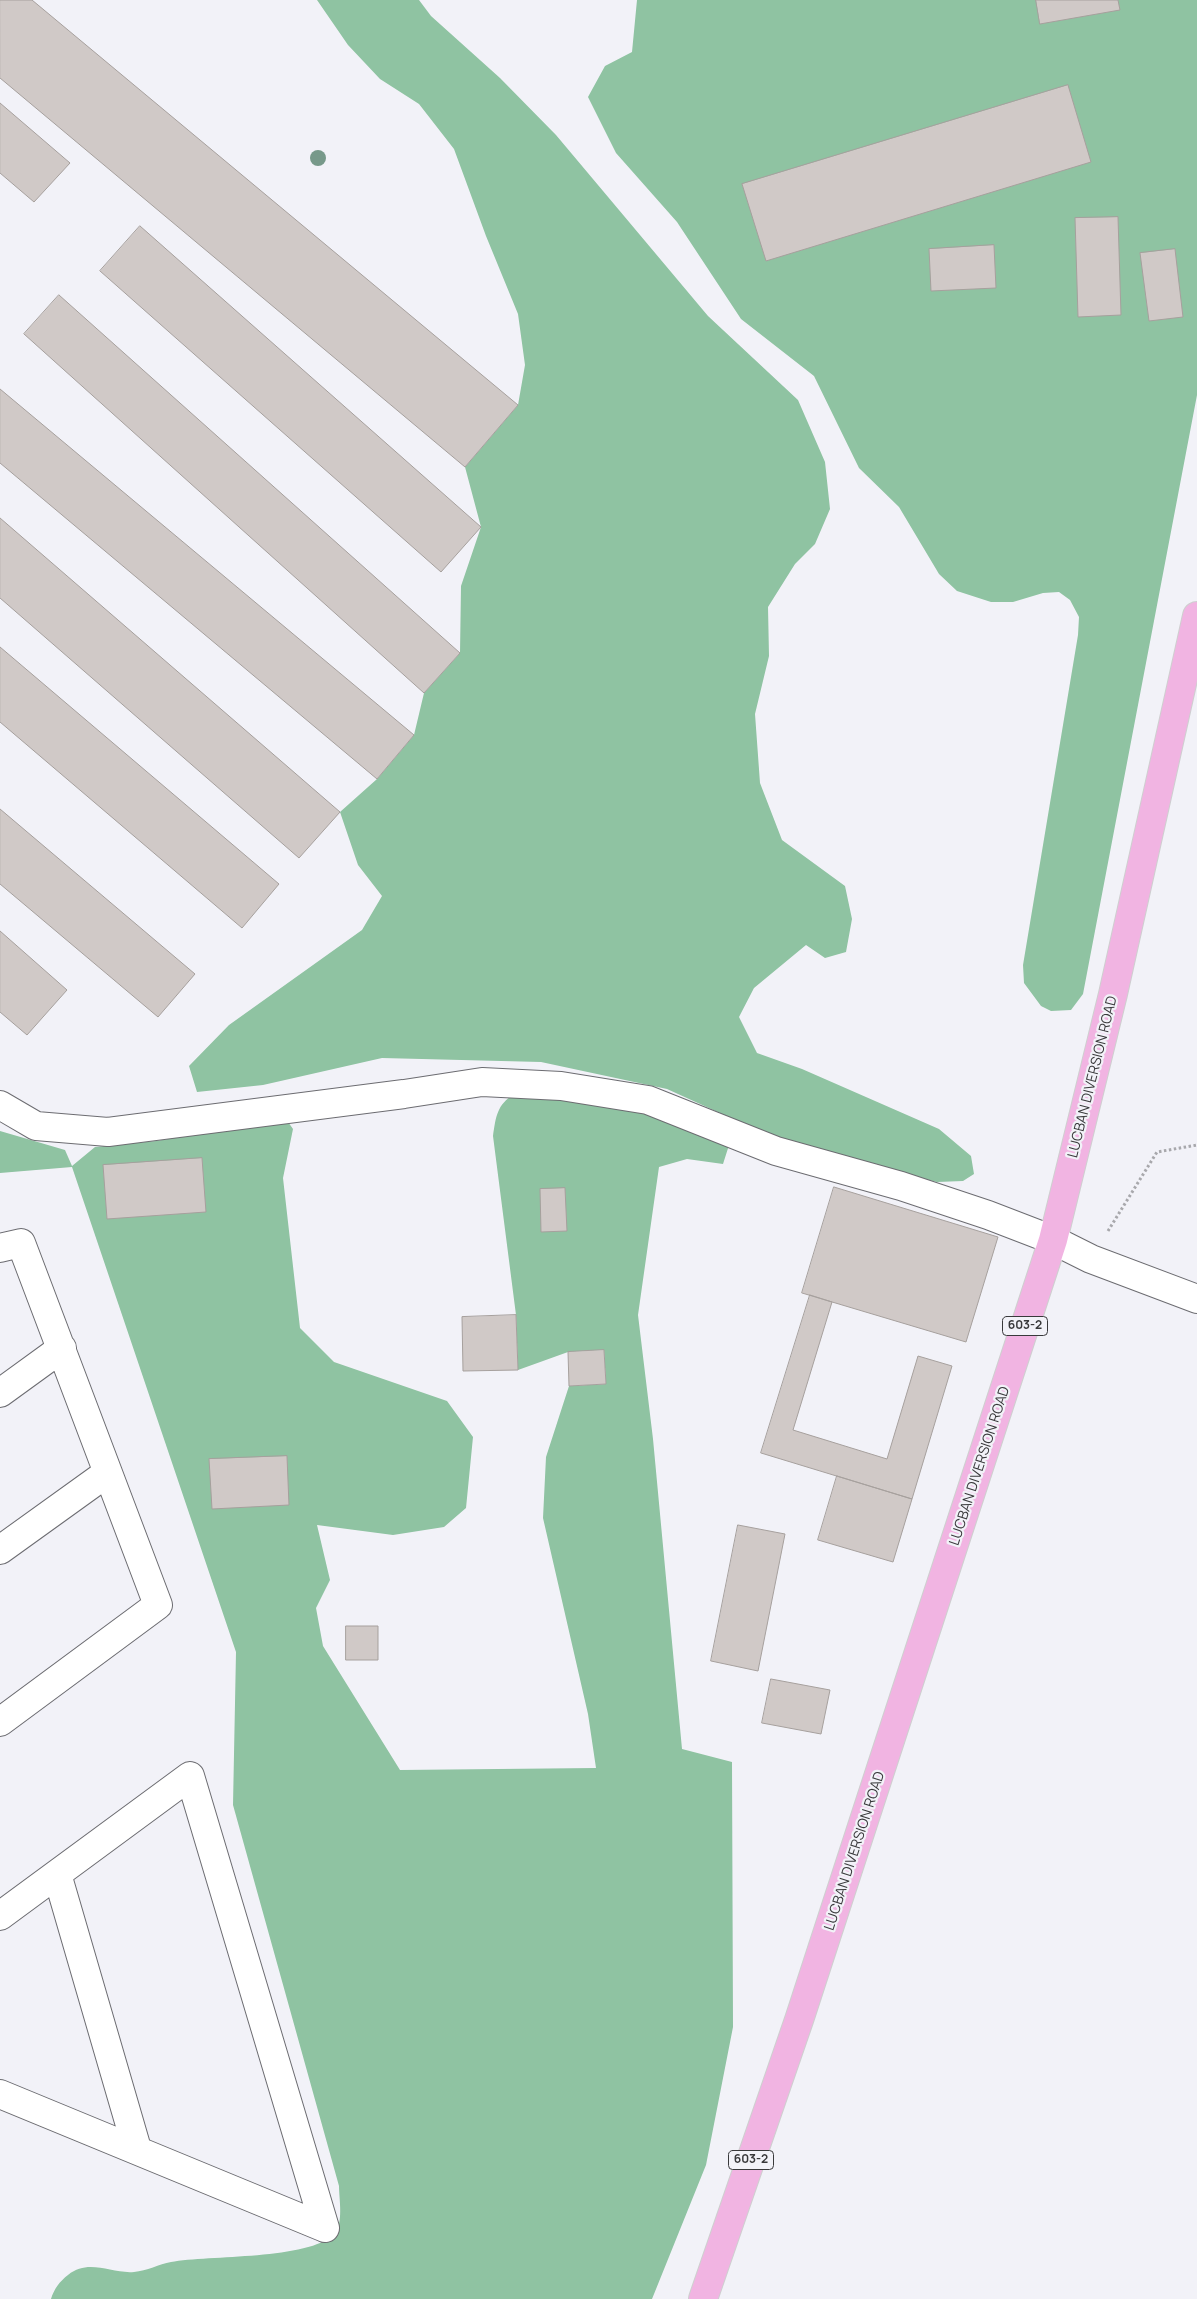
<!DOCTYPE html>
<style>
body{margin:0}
canvas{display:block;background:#f2f2f8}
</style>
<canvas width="1197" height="2299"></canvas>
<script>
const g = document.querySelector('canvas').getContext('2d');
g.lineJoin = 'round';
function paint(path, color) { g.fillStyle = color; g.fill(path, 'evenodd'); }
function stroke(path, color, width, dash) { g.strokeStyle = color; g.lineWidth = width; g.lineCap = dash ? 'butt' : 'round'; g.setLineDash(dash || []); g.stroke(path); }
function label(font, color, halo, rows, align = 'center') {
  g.font = font + ' Manrope,sans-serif'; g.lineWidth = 4.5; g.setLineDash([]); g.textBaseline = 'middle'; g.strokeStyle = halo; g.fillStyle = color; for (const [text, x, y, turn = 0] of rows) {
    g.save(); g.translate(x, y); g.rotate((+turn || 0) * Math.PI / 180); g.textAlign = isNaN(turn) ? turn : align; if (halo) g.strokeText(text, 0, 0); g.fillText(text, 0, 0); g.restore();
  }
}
const forest = new Path2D(`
 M317,0H419L431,16L500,78L556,135L708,316L798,400L825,462L830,509L815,544L795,564L768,607L769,656L755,714L760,783L782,840L845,886L852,919L846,952L825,958L806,945L754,988L739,1017L757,1053L802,1069L939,1129L971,1156L974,1174L963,1181L937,1182L860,1163L764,1133L667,1089L541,1062L382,1058L263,1085L197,1092L189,1066L229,1025L362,930L382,896L358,865L340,812L377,779L414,735L424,693L460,653L461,586L481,527L465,467L518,405L525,365L518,314L486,236L454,149L419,104L380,79L348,45Z
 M637,0H1197V395L1083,994L1071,1010L1051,1011L1041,1006L1024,983L1023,965L1078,635L1079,617L1070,600L1059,592L1043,593L1013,602H991L957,591L939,574L899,507L859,468L814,376L741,319L677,222L616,153L588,97L605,66L632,52Z
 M514,1094L631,1101L730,1142L723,1164L687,1159L659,1167L638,1315L653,1439L682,1749L732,1762L733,2027L706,2165L652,2299H51C54,2289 60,2281 68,2275C89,2258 111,2274 134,2272C147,2271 159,2264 171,2262C209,2255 309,2260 334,2234C344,2224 339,2199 339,2186L233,1805L236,1652L72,1167L0,1173V1131L65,1150L72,1166L95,1147L156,1141L286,1119L293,1129L283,1178L300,1328L334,1362L447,1401L473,1437L466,1508L444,1527L393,1535L317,1525L330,1580L316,1608L323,1646L400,1770L596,1768L588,1714L543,1518L546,1457L569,1386L606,1384L604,1350L568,1352L518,1370L516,1315L493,1136C496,1116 497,1105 514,1094Z`);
const building = new Path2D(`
 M0,0H32L518,405L465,467L0,78Z
 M1036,0H1118L1120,10L1040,24Z
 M1068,85L1091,162L766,261L742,184Z
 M0,103L70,163L34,202L0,173Z
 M1118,217L1121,315L1078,317L1075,218Z
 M140,226L481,527L441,572L100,271Z
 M994,245L996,288L931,291L929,249Z
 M1175,249L1183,317L1149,321L1140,253Z
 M59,295L460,653L424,693L24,334Z
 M0,389L414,735L377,779L0,463Z
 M0,518L340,812L299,858L0,598Z
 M0,647L279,884L242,928L0,722Z
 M0,809L195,974L158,1017L0,884Z
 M0,931L67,990L27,1035L0,1012Z
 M202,1158L206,1212L107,1219L103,1165Z
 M834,1187L998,1237L966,1342L802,1293Z
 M565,1188L567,1231L541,1232L540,1189Z
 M810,1295L832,1302L793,1430L887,1459L918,1356L952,1366L912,1499L761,1453Z
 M516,1315L518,1370L463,1371L462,1317Z
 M604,1350L606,1384L569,1386L568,1352Z
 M287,1456L289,1505L212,1509L209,1459Z
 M837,1476L912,1499L893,1562L818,1540Z
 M738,1525L785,1534L758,1671L711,1661Z
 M346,1626H378V1660H346Z
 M771,1679L830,1690L821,1734L762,1723Z`);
const path = new Path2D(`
 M1108,1231L1157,1152L1197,1145`);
const minor = new Path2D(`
 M0,1105L36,1126L108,1132L404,1094L482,1082L561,1086L648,1100L776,1151L901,1186L988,1215L1053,1240L1091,1259L1197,1299
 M0,1248L21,1243L158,1605L0,1722
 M0,1393L62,1348
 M0,1550L107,1473
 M57,1874L137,2149
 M0,1916L190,1776L325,2228
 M0,2094L325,2228`);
const primary = new Path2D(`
 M703,2299L799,2020L1053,1240L1113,994L1197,616`);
const trees = [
 [318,158]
];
const shields = [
 [1025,1326,45],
 [751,2160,45]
];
const shieldNames = [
 ["603-2",1025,1326],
 ["603-2",751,2160]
];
const streetNames = [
 ["LUCBAN DIVERSION ROAD",1093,1077,-76],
 ["LUCBAN DIVERSION ROAD",980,1466,-72],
 ["LUCBAN DIVERSION ROAD",855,1851,-72]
];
paint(forest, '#8fc3a2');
paint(building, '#d0c9c7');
stroke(building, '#a6a09d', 1);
stroke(minor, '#6c6c71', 30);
stroke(primary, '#cfcfd0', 30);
stroke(path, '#a8a8ac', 3, [2.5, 2.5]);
stroke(minor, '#fff', 28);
stroke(primary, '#f1b4e2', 28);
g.fillStyle = '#77998a';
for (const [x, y] of trees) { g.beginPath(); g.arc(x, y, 8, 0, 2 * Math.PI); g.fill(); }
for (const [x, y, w] of shields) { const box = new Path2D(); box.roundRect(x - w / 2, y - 9.5, w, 19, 4); g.fillStyle = '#f2f2f8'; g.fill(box); stroke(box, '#39393b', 1); }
label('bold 12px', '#39393b', null, shieldNames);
label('14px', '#39393b', '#f2f2f8', streetNames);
</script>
